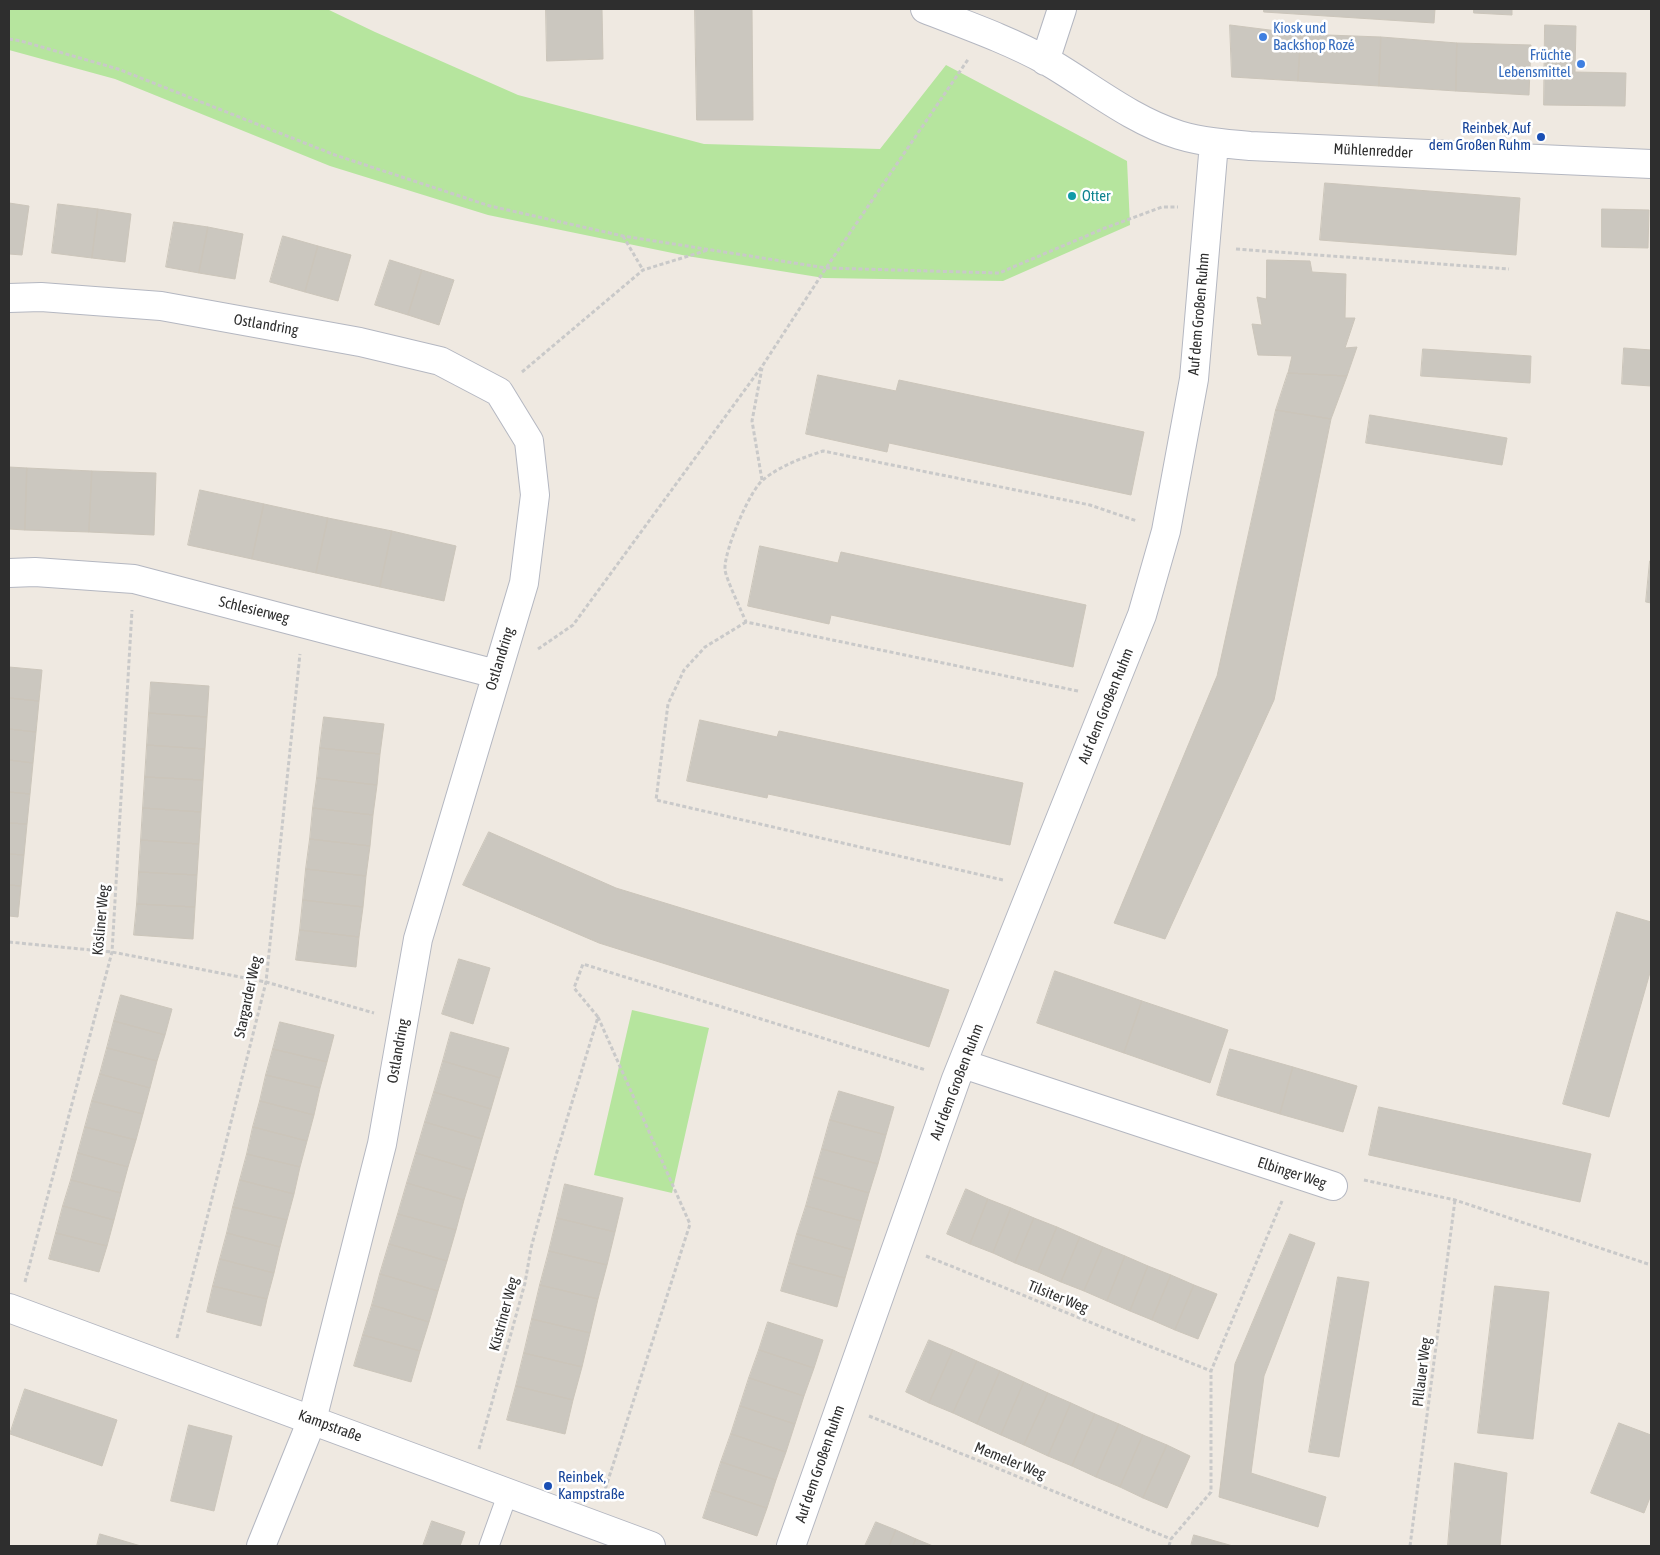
<!DOCTYPE html>
<meta charset="utf-8">
<style>
body{margin:0}
#map{position:relative;width:1660px;height:1555px;overflow:hidden;background:#efe9e1;font-family:"Asap Condensed",sans-serif}
canvas{display:block}
.frame{position:absolute;inset:0;border:10px solid #2e2e2e;pointer-events:none}
</style>
<div id="map">
<canvas width="1660" height="1555"></canvas>
<div class="frame"></div>
</div>
<script>
const g = document.querySelector('canvas').getContext('2d');
g.lineJoin = 'round';
function paint(path, color) { g.fillStyle = color; g.fill(path, 'evenodd'); }
function stroke(path, color, width, dash) { g.strokeStyle = color; g.lineWidth = width; g.lineCap = dash ? 'butt' : 'round'; g.setLineDash(dash || []); g.stroke(path); }
function label(font, color, halo, rows, align = 'center') {
  g.font = font + ' "Asap Condensed",sans-serif'; g.lineWidth = 5; g.setLineDash([]); g.textBaseline = 'middle'; g.strokeStyle = halo; g.fillStyle = color; for (const [text, x, y, turn = 0] of rows) {
    g.save(); g.translate(x, y); g.rotate((+turn || 0) * Math.PI / 180); g.textAlign = isNaN(turn) ? turn : align; if (halo) g.strokeText(text, 0, 0); g.fillText(text, 0, 0); g.restore();
  }
}
const green = new Path2D(`
 M9,9H327L375,32L518,95L704,144L880,149L946,65L1127,161L1130,225L1003,281L824,278L687,256L488,215L330,166L115,79L9,50Z
 M632,1010L709,1028L672,1193L594,1175Z`);
const building = new Path2D(`
 M546,9H602L603,59L547,61Z
 M695,9H752L753,120H697Z
 M1264,9H1435L1434,23L1264,12Z
 M1474,9H1512V15L1474,13Z
 M1230,25L1301,34L1298,81L1232,77Z
 M1545,25L1576,26L1575,72L1626,73L1625,106L1544,105Z
 M1301,34L1381,37L1379,86L1298,81Z
 M1381,37L1457,43L1456,91L1379,86Z
 M1457,43L1531,45L1529,95L1456,91Z
 M1325,183L1520,198L1516,255L1320,240Z
 M9,203L29,206L22,255L9,254Z
 M58,204L98,209L92,258L52,253Z
 M98,209L131,214L125,262L92,258Z
 M1602,209L1649,210L1648,248L1602,247Z
 M174,222L208,227L199,273L166,267Z
 M208,227L243,234L235,279L199,273Z
 M283,236L318,246L305,292L270,282Z
 M318,246L351,255L338,301L305,292Z
 M390,260L422,270L408,315L375,305Z
 M1267,260L1310,261L1312,272L1346,274L1345,318H1355L1345,348L1357,347L1347,376L1288,373L1292,356L1258,355L1252,324L1262,325L1257,297L1266,299Z
 M422,270L454,280L439,325L408,315Z
 M1624,348L1651,350V386L1622,384Z
 M1423,349L1531,356L1530,383L1421,376Z
 M1288,373L1347,376L1331,419L1276,410Z
 M818,375L896,391L899,380L1144,432L1131,495L889,443L887,452L806,434Z
 M1276,410L1331,419L1274,700L1165,939L1114,923L1217,676Z
 M1370,415L1507,438L1502,465L1366,443Z
 M9,467L27,468L25,530L9,529Z
 M27,468L92,471L89,532L25,530Z
 M92,471L156,473L154,535L89,532Z
 M200,490L264,504L252,559L188,545Z
 M264,504L328,518L316,573L252,559Z
 M328,518L392,531L380,587L316,573Z
 M392,531L456,546L444,601L380,587Z
 M760,546L838,563L841,552L1086,605L1073,667L831,615L829,624L748,606Z
 M1650,561H1651V603L1646,602Z
 M9,667L42,670L39,701L9,698Z
 M151,682L209,686L207,717L149,713Z
 M9,698L39,701L36,732L9,729Z
 M149,713L207,717L205,749L147,745Z
 M324,717L384,724L380,754L320,748Z
 M700,720L777,737L779,731L1023,783L1010,845L768,794L767,798L687,781Z
 M9,729L36,732L33,763L9,760Z
 M147,745L205,749L203,780L145,777Z
 M320,748L380,754L377,785L317,778Z
 M9,760L33,763L30,794L9,792Z
 M145,777L203,780L201,812L143,808Z
 M317,778L377,785L373,815L313,808Z
 M9,792L30,794L27,824L9,823Z
 M143,808L201,812L199,844L141,840Z
 M313,808L373,815L370,846L310,839Z
 M9,823L27,824L24,855L9,854Z
 M489,832L616,888L949,990L929,1047L599,943L463,885Z
 M310,839L370,846L366,876L306,869Z
 M141,840L199,844L197,875L139,872Z
 M9,854L24,855L21,886L9,885Z
 M306,869L366,876L363,907L303,900Z
 M139,872L197,875L195,907L137,904Z
 M9,885L21,886L18,917L9,916Z
 M303,900L363,907L359,937L300,930Z
 M137,904L195,907L193,939L134,935Z
 M1617,912L1651,922V969L1609,1117L1563,1104Z
 M300,930L359,937L356,967L296,960Z
 M459,959L490,968L473,1024L442,1014Z
 M1055,971L1142,1001L1124,1053L1037,1023Z
 M121,995L172,1009L165,1035L114,1021Z
 M1142,1001L1228,1030L1210,1083L1124,1053Z
 M114,1021L165,1035L157,1061L107,1048Z
 M280,1022L334,1035L327,1062L273,1049Z
 M451,1032L509,1048L500,1078L443,1061Z
 M107,1048L157,1061L150,1088L100,1074Z
 M273,1049L327,1062L320,1088L266,1075Z
 M1230,1049L1293,1067L1280,1114L1217,1095Z
 M443,1061L500,1078L491,1109L434,1092Z
 M1293,1067L1357,1086L1343,1132L1280,1114Z
 M100,1074L150,1088L143,1114L92,1101Z
 M266,1075L320,1088L314,1115L260,1101Z
 M839,1091L894,1107L886,1135L830,1120Z
 M434,1092L491,1109L482,1139L425,1122Z
 M92,1101L143,1114L136,1140L85,1127Z
 M260,1101L314,1115L307,1141L253,1127Z
 M1379,1107L1591,1154L1580,1202L1369,1155Z
 M830,1120L886,1135L878,1164L822,1149Z
 M425,1122L482,1139L473,1170L416,1153Z
 M85,1127L136,1140L128,1167L78,1153Z
 M253,1127L307,1141L300,1167L247,1154Z
 M822,1149L878,1164L869,1193L814,1177Z
 M78,1153L128,1167L121,1193L71,1180Z
 M416,1153L473,1170L464,1200L407,1183Z
 M247,1154L300,1167L294,1194L240,1180Z
 M814,1177L869,1193L861,1221L806,1206Z
 M71,1180L121,1193L114,1220L63,1206Z
 M240,1180L294,1194L287,1220L233,1207Z
 M407,1183L464,1200L456,1230L398,1214Z
 M565,1184L623,1198L615,1232L557,1218Z
 M966,1189L988,1199L970,1244L947,1234Z
 M988,1199L1011,1208L993,1253L970,1244Z
 M63,1206L114,1220L107,1246L56,1233Z
 M806,1206L861,1221L853,1250L797,1234Z
 M233,1207L287,1220L280,1247L227,1233Z
 M1011,1208L1034,1218L1015,1263L993,1253Z
 M398,1214L456,1230L447,1261L389,1244Z
 M557,1218L615,1232L607,1265L549,1251Z
 M1034,1218L1057,1227L1038,1272L1015,1263Z
 M1057,1227L1080,1237L1061,1282L1038,1272Z
 M56,1233L107,1246L99,1272L49,1259Z
 M227,1233L280,1247L274,1273L220,1259Z
 M797,1234L853,1250L845,1278L789,1263Z
 M1290,1234L1315,1243L1264,1376L1251,1473L1326,1497L1318,1527L1219,1497L1235,1364Z
 M1080,1237L1103,1247L1084,1291L1061,1282Z
 M389,1244L447,1261L438,1291L380,1274Z
 M1103,1247L1125,1256L1107,1301L1084,1291Z
 M549,1251L607,1265L598,1299L540,1285Z
 M1125,1256L1148,1266L1130,1311L1107,1301Z
 M220,1259L274,1273L267,1299L213,1286Z
 M789,1263L845,1278L837,1307L781,1291Z
 M1148,1266L1171,1275L1152,1320L1130,1311Z
 M380,1274L438,1291L429,1322L372,1305Z
 M1171,1275L1194,1285L1175,1330L1152,1320Z
 M1338,1277L1369,1282L1339,1457L1309,1452Z
 M540,1285L598,1299L590,1333L532,1319Z
 M1194,1285L1217,1294L1198,1339L1175,1330Z
 M213,1286L267,1299L261,1326L207,1312Z
 M1495,1286L1549,1292L1533,1439L1478,1433Z
 M372,1305L429,1322L420,1351L363,1335Z
 M532,1319L590,1333L582,1367L524,1353Z
 M768,1322L823,1340L814,1368L759,1350Z
 M363,1335L420,1351L411,1382L354,1366Z
 M929,1340L953,1350L929,1403L906,1392Z
 M759,1350L814,1368L804,1396L749,1378Z
 M953,1350L977,1361L953,1413L929,1403Z
 M524,1353L582,1367L573,1400L516,1386Z
 M977,1361L1000,1371L977,1424L953,1413Z
 M1000,1371L1024,1382L1001,1435L977,1424Z
 M749,1378L804,1396L795,1424L740,1406Z
 M1024,1382L1048,1393L1024,1445L1001,1435Z
 M516,1386L573,1400L565,1434L507,1420Z
 M25,1389L117,1420L102,1466L10,1434Z
 M1048,1393L1071,1403L1048,1456L1024,1445Z
 M1071,1403L1095,1414L1072,1466L1048,1456Z
 M740,1406L795,1424L786,1452L731,1434Z
 M1095,1414L1119,1424L1096,1477L1072,1466Z
 M1619,1423L1651,1435V1495L1644,1513L1591,1493Z
 M1119,1424L1143,1435L1120,1487L1096,1477Z
 M189,1425L232,1436L214,1511L171,1501Z
 M731,1434L786,1452L776,1480L721,1462Z
 M1143,1435L1167,1445L1143,1498L1120,1487Z
 M1167,1445L1190,1456L1167,1508L1143,1498Z
 M721,1462L776,1480L767,1508L712,1490Z
 M1455,1463L1507,1473L1500,1546H1448Z
 M712,1490L767,1508L757,1536L703,1518Z
 M432,1521L465,1532L460,1546H423Z
 M876,1522L896,1530L889,1546H865Z
 M896,1530L916,1539L913,1546H889Z
 M100,1534L141,1546H97Z
 M1194,1535L1233,1546H1191Z
 M916,1539L933,1546H913Z`);
const path = new Path2D(`
 M9,39L21,41L118,69L335,155L490,206L623,236L826,268L999,273L1105,228L1162,207H1178
 M623,236L643,270
 M1236,249L1509,269
 M522,372L643,270L708,250
 M762,480L752,421L762,368
 M746,622L705,647L684,670L668,704L656,800L1003,880
 M538,649L573,625L763,365L826,268L969,58
 M1078,691L746,622C742,612 725,577 725,569C724,551 750,489 764,479C782,465 802,458 823,451L1090,505L1137,521
 M9,942L112,952L266,982L374,1013
 M598,1017L690,1224L603,1496
 M1364,1180L1455,1200L1651,1265
 M926,1256L1211,1371
 M25,1282L112,952L132,610
 M177,1338L266,982L300,654
 M869,1416L1171,1539
 M479,1449L525,1283L531,1248L556,1155L598,1017L574,988L583,964L926,1070
 M1169,1546L1171,1539L1211,1492V1371L1282,1201
 M1410,1546L1455,1200`);
const lane = new Path2D(`
 M489,1546L508,1493`);
const street = new Path2D(`
 M925,9C966,25 1009,40 1047,61C1090,86 1131,120 1179,135C1202,142 1227,144 1250,146L1651,164
 M1045,61L1062,9
 M9,298L41,297L161,306L360,342L440,361L499,392L529,441L535,495L524,583L418,939L382,1144L312,1420L261,1546
 M9,573L35,572L134,579L496,674
 M963,1064L1333,1186
 M9,1308L651,1546
 M791,1546L956,1079L1142,615L1166,531L1194,379L1214,143`);
const markers = [
 [1263,37,5,"#3f7fe0"],
 [1581,64,5,"#3f7fe0"],
 [1541,137,5,"#1a4fb4"],
 [1072,196,5,"#0f9aa8"],
 [548,1486,5,"#1a4fb4"]
];
const shopNames = [
 ["Kiosk und",1273,28],
 ["Backshop Rozé",1273,45],
 ["Früchte",1571,55,"right"],
 ["Lebensmittel",1571,72,"right"]
];
const transitNames = [
 ["Reinbek, Auf",1531,128],
 ["dem Großen Ruhm",1531,145],
 ["Reinbek,",558,1477,"left"],
 ["Kampstraße",558,1494,"left"]
];
const streetNames = [
 ["Mühlenredder",1373,151,3],
 ["Auf dem Großen Ruhm",1199,314,-85],
 ["Ostlandring",266,325,10],
 ["Schlesierweg",254,610,14],
 ["Ostlandring",500,659,-73],
 ["Auf dem Großen Ruhm",1106,706,-68],
 ["Kösliner Weg",101,920,-85],
 ["Stargarder Weg",248,997,-78],
 ["Ostlandring",398,1051,-80],
 ["Auf dem Großen Ruhm",957,1082,-69],
 ["Elbinger Weg",1292,1173,18],
 ["Tilsiter Weg",1058,1297,22],
 ["Küstriner Weg",504,1314,-75],
 ["Pillauer Weg",1422,1372,-83],
 ["Kampstraße",330,1426,20],
 ["Memeler Weg",1010,1461,22],
 ["Auf dem Großen Ruhm",820,1464,-71]
];
const cultureNames = [
 ["Otter",1082,196]
];
paint(green, '#b6e59e');
paint(building, '#cbc7bf');
stroke(building, '#cbc5ba', 1);
stroke(lane, '#b4b7c1', 21);
stroke(street, '#b4b7c1', 30);
stroke(path, '#c9c9c9', 3, [4, 2.5]);
stroke(lane, '#fff', 19);
stroke(street, '#fff', 28);
for (const [x, y, r, color] of markers) { const dot = new Path2D(); dot.arc(x, y, r, 0, 2 * Math.PI); g.fillStyle = color; g.fill(dot); stroke(dot, '#fff', 2); }
label('15px', '#366cbe', '#fff', shopNames, 'left');
label('15px', '#164399', '#fff', transitNames, 'right');
label('15px', '#2e2e2e', '#fff', streetNames);
label('15px', '#0d838f', '#fff', cultureNames, 'left');
</script>
